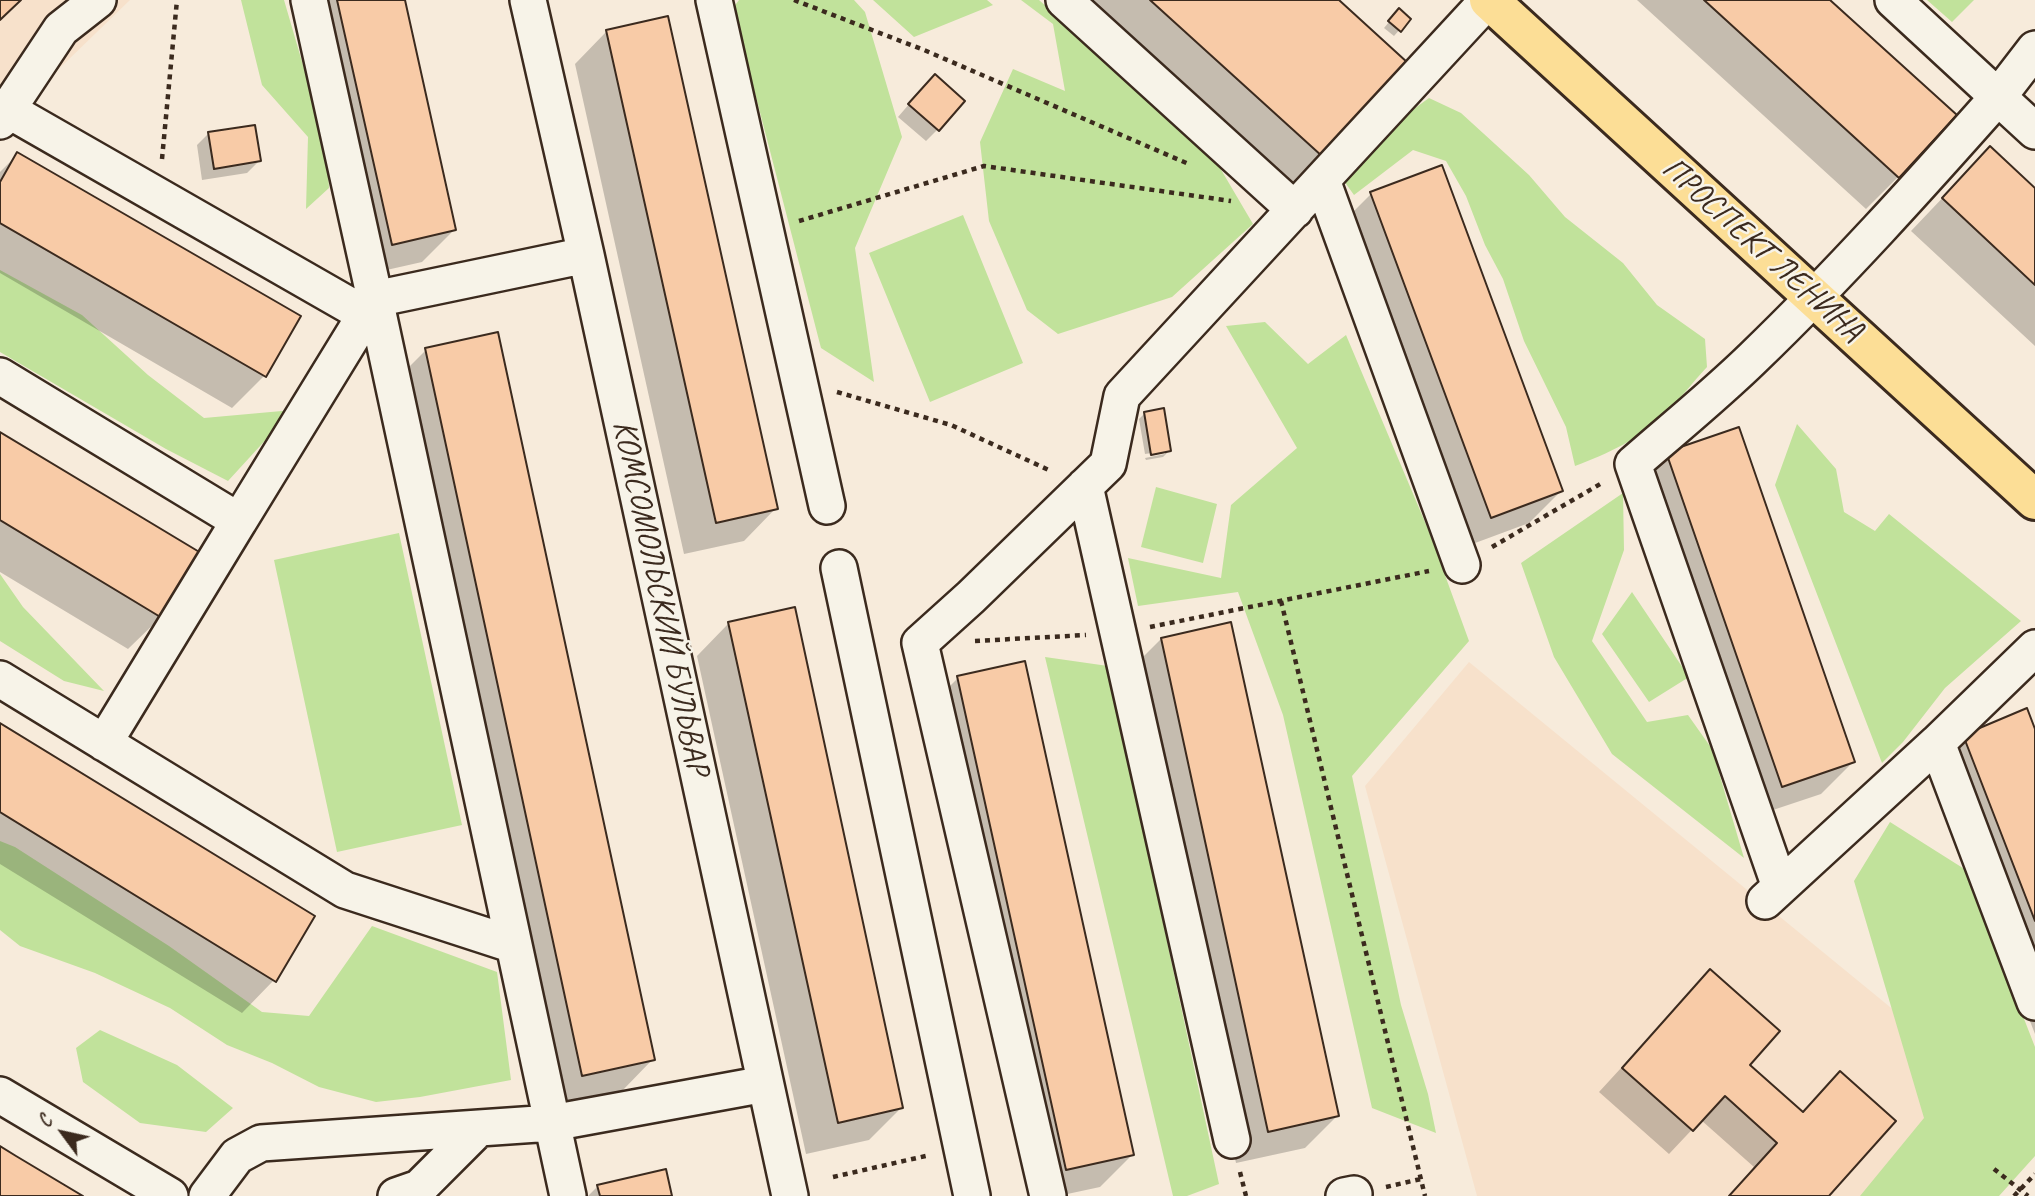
<!DOCTYPE html>
<meta charset="utf-8">
<style>
body{margin:0}
#map{position:relative;width:2035px;height:1196px;overflow:hidden;background:#f7ebdb;font-family:Caveat,sans-serif}
canvas{display:block}
.north{position:absolute;left:28px;top:1098px;width:70px;height:70px;-webkit-text-stroke:5px #f7f3e8;paint-order:stroke;rotate:303deg;font-size:19px;font-weight:700;line-height:28px;text-align:center;color:#3b2a1e}
.north::after{content:'';display:block;margin:auto;width:24px;height:32px;background:#3b2a1e;clip-path:polygon(50% 0,100% 100%,50% 72%,0 100%)}
</style>
<div id="map">
<canvas width="2035" height="1196"></canvas>
<div class="north">С</div>
</div>
<script>
const g = document.querySelector('canvas').getContext('2d');
g.lineJoin = 'round';
function paint(path, color) { g.fillStyle = color; g.fill(path, 'evenodd'); }
function stroke(path, color, width, dash) { g.strokeStyle = color; g.lineWidth = width; g.lineCap = dash ? 'butt' : 'round'; g.setLineDash(dash || []); g.stroke(path); }
function label(font, color, halo, rows, align = 'center') {
  g.font = font + ' Caveat,sans-serif'; g.lineWidth = 5; g.setLineDash([]); g.textBaseline = 'middle'; g.strokeStyle = halo; g.fillStyle = color; for (const [text, x, y, turn = 0] of rows) {
    g.save(); g.translate(x, y); g.rotate((+turn || 0) * Math.PI / 180); g.textAlign = isNaN(turn) ? turn : align; if (halo) g.strokeText(text, 0, 0); g.fillText(text, 0, 0); g.restore();
  }
}
const built = new Path2D(`
 M0,0H130L0,126Z
 M1469,662L2034,1125L1970,1196H1477L1365,786Z`);
const green = new Path2D(`
 M241,0H284L326,144L329,188L306,209L308,137L262,85Z
 M739,0H854L865,12L902,137L855,248L874,382L821,348L733,8Z
 M873,0H987L993,5L914,37Z
 M1021,0H1039L1213,156L1253,224L1172,297L1058,334L1027,310L989,221L980,142L1013,69L1065,91L1053,24Z
 M1927,0H1974L1952,22Z
 M1429,98L1461,113L1529,175L1565,217L1623,263L1657,305L1705,339L1707,367C1693,382 1680,399 1666,413C1642,438 1607,454 1575,466L1566,427L1524,341L1503,279L1485,245L1466,196L1446,161L1413,150L1354,195L1344,181L1379,134Z
 M963,215L1023,363L930,402L869,253Z
 M0,270L82,315L148,375L204,418L293,410L228,481L166,449L0,352Z
 M1265,322L1308,364L1346,335L1430,534L1469,641L1352,776L1401,1005L1428,1094L1436,1133L1372,1108L1283,715L1238,592L1138,606L1128,558L1221,578L1231,505L1297,448L1226,326Z
 M1797,424L1836,469L1844,512L1875,531L1889,514L2021,621L1945,688L1903,742L1882,763L1775,485Z
 M1156,487L1217,504L1203,563L1141,547Z
 M1623,493L1624,550L1592,641L1647,722L1688,715L1712,749L1744,858L1612,754L1554,657L1521,563Z
 M399,533L462,825L337,852L274,560Z
 M0,574L23,607L104,691L64,681L0,641Z
 M1632,592L1689,677L1649,702L1602,634Z
 M1045,657L1108,666L1219,1184L1187,1196H1173Z
 M1890,822L1966,870L2035,1047V1156L1999,1196H1860L1924,1118L1854,881Z
 M0,841L15,847L169,946L262,1012L309,1016L372,926L497,972L511,1080L420,1097L376,1102L319,1087L272,1063L227,1045L170,1008L95,973L20,946L0,930Z
 M100,1030L177,1065L233,1108L206,1132L140,1123L83,1082L76,1048Z`);
const shadow = new Path2D(`
 M299,0H403L454,230L422,262L360,276Z
 M1083,0H1336L1321,156L1289,188Z
 M1637,0H1827L1898,177L1866,209Z
 M1394,16L1409,19L1394,36L1384,28Z
 M607,31L776,508L744,541L684,554L575,64Z
 M923,88L938,129L926,141L898,117Z
 M209,133L259,161L247,173L202,180L197,145Z
 M1990,148L2035,190V346L1911,231Z
 M18,154L264,376L232,408L0,273V172Z
 M1371,194L1561,491L1529,523L1459,549L1339,226Z
 M426,350L653,1059L621,1092L550,1107L394,382Z
 M1145,413L1169,451L1163,457L1146,460L1145,458L1165,454V451L1145,454L1139,419Z
 M0,434L161,617L128,649L0,572Z
 M1667,454L1853,762L1821,794L1749,818L1635,486Z
 M729,623L901,1108L869,1140L806,1154L697,656Z
 M1161,639L1337,1116L1305,1148L1236,1163L1129,671Z
 M958,678L1132,1155L1100,1187L1058,1196L926,710Z
 M0,725L274,980L242,1013L0,864Z
 M2035,734V1034L1932,769L1964,737Z
 M1710,971L1747,1065L1801,1113L1840,1073L1827,1196H1729L1754,1167L1701,1120L1669,1154L1599,1092Z
 M598,1186L671,1196H588Z`);
const building = new Path2D(`
 M0,0H21L0,20Z
 M337,0H405L456,230L392,245Z
 M1150,0H1339L1408,63L1323,157Z
 M1704,0H1830L1957,115L1899,178Z
 M1399,8L1411,19L1401,32L1388,21Z
 M668,16L778,509L716,523L606,30Z
 M935,74L965,101L939,131L908,104Z
 M255,125L261,161L214,169L208,132Z
 M1990,146L2035,188V285L1942,198Z
 M17,152L301,316L266,377L0,223V182Z
 M1442,165L1563,491L1491,518L1370,192Z
 M498,332L655,1060L582,1076L425,348Z
 M1164,408L1171,451L1151,455L1144,412Z
 M1739,427L1855,762L1782,787L1666,452Z
 M0,432L201,553L162,618L0,520Z
 M795,607L903,1108L838,1123L728,622Z
 M1231,622L1339,1116L1268,1132L1161,638Z
 M1025,661L1134,1155L1066,1170L957,676Z
 M2027,708L2035,729V921L1963,735Z
 M0,723L315,916L276,982L0,812Z
 M1710,969L1780,1031L1750,1065L1803,1112L1840,1071L1896,1121L1829,1196H1729L1777,1143L1725,1096L1693,1131L1622,1068Z
 M0,1146L16,1156L83,1196H0Z
 M666,1169L672,1196H600L597,1185Z`);
const path = new Path2D(`
 M794,0L924,50L1191,165
 M162,159L177,0
 M799,221L984,166L1231,201
 M837,392L951,425L1051,471
 M1492,547L1602,483
 M1281,601L1425,1196
 M1150,627L1429,571
 M975,641L1086,635
 M1994,1169L2028,1196
 M1240,1172L1246,1196
 M833,1177L930,1155
 M1386,1187L1421,1179
 M2014,1196L2035,1174`);
const minor = new Path2D(`
 M309,0L375,299L586,255
 M528,0L586,255L790,1196
 M714,0L827,506
 M1064,0L1295,210
 M2035,49L1998,97L2035,131
 M8,110L366,315
 M0,121L61,29L98,0
 M1322,180L1462,565
 M375,299L568,1196
 M0,376L239,521L375,299
 M1085,486L1232,1140
 M839,568L972,1196
 M2035,648L1937,743L2035,1002
 M0,679L345,890L514,945
 M104,743L239,521
 M1780,887L1633,464C1673,429 1715,395 1753,358C1839,275 1919,186 1998,97L1893,0
 M1765,901L1937,743
 M0,1095L170,1196
 M207,1196L237,1156L261,1143L552,1123L765,1084
 M396,1196L419,1188L479,1128
 M1048,1196L920,643L971,597L1108,464L1122,396L1488,0
 M1344,1196L1354,1194`);
const major = new Path2D(`
 M1489,0L2035,500`);
const streetNames = [
 ["ПРОСПЕКТ ЛЕНИНА",1762,250,42],
 ["КОМСОМОЛЬСКИЙ БУЛЬВАР",660,598,78]
];
paint(built, '#f7e1cb');
paint(green, '#c1e29b');
paint(shadow, '#0003');
paint(building, '#f8cba7');
stroke(building, '#3b2a1e', 2);
stroke(minor, '#3b2a1e', 40);
stroke(major, '#3b2a1e', 44);
stroke(path, '#3b2a1e', 4.5, [5, 5]);
stroke(minor, '#f7f3e8', 35);
stroke(major, '#fcde96', 38);
label('33px', '#3b2a1e', '#f7f3e8', streetNames);
</script>
